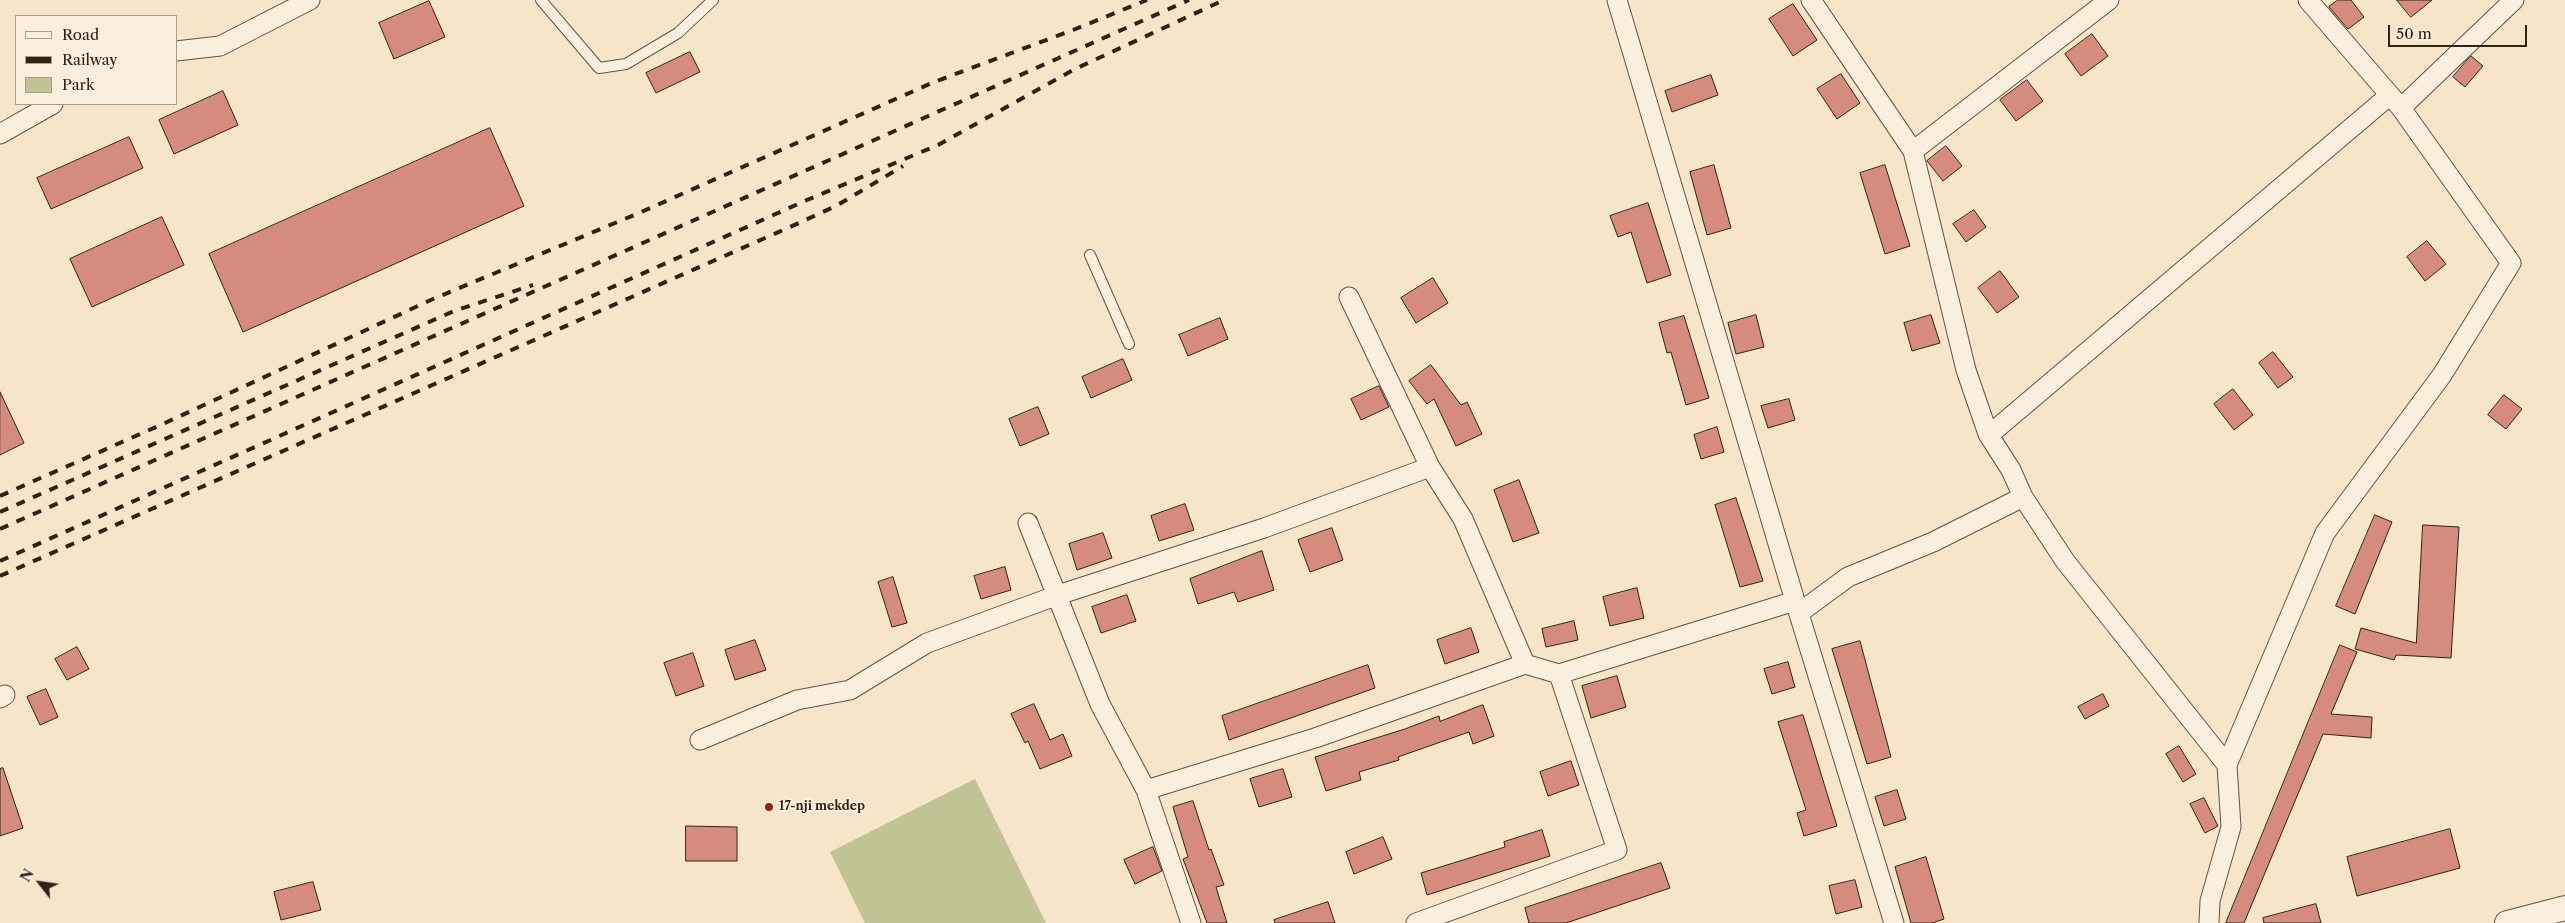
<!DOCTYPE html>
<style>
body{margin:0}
#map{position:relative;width:2565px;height:923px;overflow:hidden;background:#f7e5c9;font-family:"Libre Caslon Text",serif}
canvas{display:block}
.legend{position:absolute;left:15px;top:15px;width:162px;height:90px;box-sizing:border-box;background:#faeedc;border:1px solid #a99d8d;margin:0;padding:6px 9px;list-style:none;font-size:15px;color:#2f2317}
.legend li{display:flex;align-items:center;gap:10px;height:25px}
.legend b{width:25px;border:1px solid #a99d8d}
.north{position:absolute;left:15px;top:858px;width:50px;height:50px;-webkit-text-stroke:4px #faeedc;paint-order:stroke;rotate:300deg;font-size:14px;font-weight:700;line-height:20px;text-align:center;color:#2f2317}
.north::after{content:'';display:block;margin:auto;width:18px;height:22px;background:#2f2317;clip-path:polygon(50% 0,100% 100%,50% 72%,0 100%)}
.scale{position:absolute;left:2388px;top:25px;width:139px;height:22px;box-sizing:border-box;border:2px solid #2f2317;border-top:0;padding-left:6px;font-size:15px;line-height:18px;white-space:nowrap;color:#2f2317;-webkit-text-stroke:4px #faeedc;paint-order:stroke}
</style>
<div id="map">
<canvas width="2565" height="923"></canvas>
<ul class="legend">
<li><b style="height:6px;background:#faeedc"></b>Road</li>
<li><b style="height:6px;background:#2f2317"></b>Railway</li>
<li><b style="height:14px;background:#c0c394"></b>Park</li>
</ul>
<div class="north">N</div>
<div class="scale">50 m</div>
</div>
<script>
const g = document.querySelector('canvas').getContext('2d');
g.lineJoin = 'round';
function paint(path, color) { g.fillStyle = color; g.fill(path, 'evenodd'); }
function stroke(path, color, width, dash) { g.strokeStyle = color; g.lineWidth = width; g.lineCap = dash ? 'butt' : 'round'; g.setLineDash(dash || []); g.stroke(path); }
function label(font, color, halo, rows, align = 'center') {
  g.font = font + ' "Libre Caslon Text",serif'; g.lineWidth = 4; g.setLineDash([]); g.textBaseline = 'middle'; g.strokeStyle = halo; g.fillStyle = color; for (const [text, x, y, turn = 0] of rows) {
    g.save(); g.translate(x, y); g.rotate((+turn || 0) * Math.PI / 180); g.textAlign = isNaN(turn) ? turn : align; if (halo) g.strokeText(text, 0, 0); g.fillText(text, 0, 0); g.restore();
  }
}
const green = new Path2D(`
 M975,779L1046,923H865L830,852Z`);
const building = new Path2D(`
 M2338,0H2351L2364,17L2348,29L2329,7Z
 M2397,0H2432L2411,17Z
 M429,1L445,37L394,59L379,23Z
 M1793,4L1817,40L1793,56L1769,19Z
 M2092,34L2108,56L2081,76L2065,54Z
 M690,52L700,72L656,93L646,73Z
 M2471,56L2483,66L2465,87L2453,77Z
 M1841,74L1860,103L1837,119L1817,89Z
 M1711,75L1718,95L1672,112L1665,91Z
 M2027,80L2043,101L2016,121L2000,100Z
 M223,91L238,125L174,154L159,120Z
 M490,128L524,206L243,332L209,254Z
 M129,137L143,168L51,209L37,178Z
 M1946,146L1962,166L1943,181L1927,161Z
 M1714,165L1731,228L1707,235L1690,172Z
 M1885,165L1910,246L1885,254L1860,173Z
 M1648,203L1671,275L1647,283L1631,232L1618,237L1610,216Z
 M1974,210L1986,227L1966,242L1953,224Z
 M162,217L184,265L92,307L70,259Z
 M2427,241L2446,264L2425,281L2407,257Z
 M2000,271L2019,297L1997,313L1978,288Z
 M1433,278L1448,303L1416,323L1401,298Z
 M1756,315L1764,347L1736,354L1728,323Z
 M1931,315L1940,343L1912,351L1904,323Z
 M1684,316L1709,398L1686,405L1671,352L1667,353L1659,323Z
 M1220,318L1228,339L1188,356L1179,335Z
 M2273,352L2293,377L2278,388L2259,363Z
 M1123,359L1132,380L1091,398L1082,377Z
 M1431,365L1461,405L1467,402L1482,434L1456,446L1434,399L1427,404L1409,381Z
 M1379,386L1389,407L1361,420L1351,399Z
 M2233,389L2253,415L2234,430L2214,404Z
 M0,392L24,443L0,455Z
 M2504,395L2522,409L2506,429L2488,415Z
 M1789,399L1795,420L1768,428L1761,406Z
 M1038,407L1049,434L1020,446L1009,419Z
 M1717,427L1724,452L1701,459L1694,435Z
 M1519,480L1539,533L1513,542L1494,490Z
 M1736,498L1763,581L1740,587L1715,505Z
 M1185,504L1194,530L1159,541L1151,516Z
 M2375,515L2392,522L2355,614L2336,606Z
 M2423,525L2459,527L2451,658L2396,655L2394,660L2355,649L2361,628L2416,643Z
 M1332,528L1343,560L1310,572L1298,540Z
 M1103,533L1112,558L1077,570L1069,544Z
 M1262,551L1274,590L1238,602L1234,592L1198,604L1190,579Z
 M1005,567L1011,590L981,599L974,576Z
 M893,577L907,623L892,627L878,582Z
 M1637,588L1644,618L1610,626L1603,597Z
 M1127,595L1136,621L1101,633L1092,607Z
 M1574,621L1578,640L1546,647L1542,629Z
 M1471,628L1479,652L1445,664L1437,640Z
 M755,640L766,670L735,680L725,650Z
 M1860,641L1891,757L1867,764L1832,649Z
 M2340,645L2357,652L2331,714L2372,717L2371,738L2323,734L2244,923H2226Z
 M77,647L89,669L67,680L55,659Z
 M693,653L704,686L676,696L664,663Z
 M1788,662L1795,687L1772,694L1764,669Z
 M1368,665L1375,688L1229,740L1222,716Z
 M1617,676L1626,707L1591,718L1582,686Z
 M46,689L58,717L40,725L27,697Z
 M2103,694L2109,706L2085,719L2078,707Z
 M1034,704L1050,740L1063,734L1072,756L1040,769L1028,741L1025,743L1011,714Z
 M1483,705L1494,736L1473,744L1469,732L1398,757L1399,760L1359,772L1361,780L1326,791L1315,757L1405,729L1439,716L1440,721Z
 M1803,715L1837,826L1804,836L1797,813L1806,810L1778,722Z
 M2179,746L2196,774L2183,782L2166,754Z
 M1571,761L1579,785L1548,796L1540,772Z
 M3,768L23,828L0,836V769Z
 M1283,769L1292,797L1259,807L1250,779Z
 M1897,790L1906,819L1884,826L1875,797Z
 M2204,798L2218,826L2205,833L2190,804Z
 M1193,801L1209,850L1211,849L1224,885L1216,887L1227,923H1207L1183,859L1188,857L1173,807Z
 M686,826L737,827V861H686Z
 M2450,829L2460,868L2357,896L2347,857Z
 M1542,830L1550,856L1427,895L1421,873L1505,847L1504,842Z
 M1383,837L1392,859L1354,874L1346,852Z
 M1153,847L1162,871L1135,884L1124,860Z
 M1926,857L1944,919L1932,923H1911L1895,867Z
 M1661,863L1670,888L1566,923H1529L1525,908Z
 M1855,880L1862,907L1836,914L1829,886Z
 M313,882L321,910L281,920L274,892Z
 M1328,902L1335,923H1275L1274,920Z
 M2316,904L2321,923H2264L2263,918Z`);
const service = new Path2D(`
 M541,0L599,68L626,64L678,33L713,0
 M1090,255L1129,344`);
const minor = new Path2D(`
 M1617,0L1795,601L1894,923
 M1811,0L1913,151L1966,370L1988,434L2011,470L2023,497L2065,561L2227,765L2231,827L2210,901L2209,923
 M176,51L220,46L310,0
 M2401,108L2514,0
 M0,134L53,104
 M1913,151L2109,0
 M1349,297L1430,467L1463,519L1525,664
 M1989,435L2390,95
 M1028,523L1100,704L1146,790L1191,923
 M1799,613L1848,577L1933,542L2023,497
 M0,698L5,695
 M700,740L797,700L850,690L927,643L1058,595L1264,528L1430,467
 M2227,765L2325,533L2442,375L2511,263L2401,108L2308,0
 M1146,790L1315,738L1525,664L1559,674L1795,601
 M1416,923L1617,850L1559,674`);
const tertiary = new Path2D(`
 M2507,923L2565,908`);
const rail = new Path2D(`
 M0,496L165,423L433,299L639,213L934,82L1073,30L1147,0
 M0,512L454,311L533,285
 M0,529L1189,0
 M0,561L807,200L938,145L1075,69L1224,0
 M0,576L790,227L836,206L903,166`);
const markers = [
 [769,807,5,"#8f2418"]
];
const poiNames = [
 ["17-nji mekdep",779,807]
];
paint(green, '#c0c394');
paint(building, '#d58c7e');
stroke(building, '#2f2317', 1);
stroke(service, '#615444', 12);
stroke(minor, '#615444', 21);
stroke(tertiary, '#615444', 26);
stroke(service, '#faeedc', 10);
stroke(minor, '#faeedc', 19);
stroke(tertiary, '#faeedc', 24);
stroke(rail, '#2f2317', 4, [9, 9]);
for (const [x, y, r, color] of markers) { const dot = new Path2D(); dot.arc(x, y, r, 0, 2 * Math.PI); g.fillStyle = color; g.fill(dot); stroke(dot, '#faeedc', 2); }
label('bold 12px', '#2f2317', '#faeedc', poiNames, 'left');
</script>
